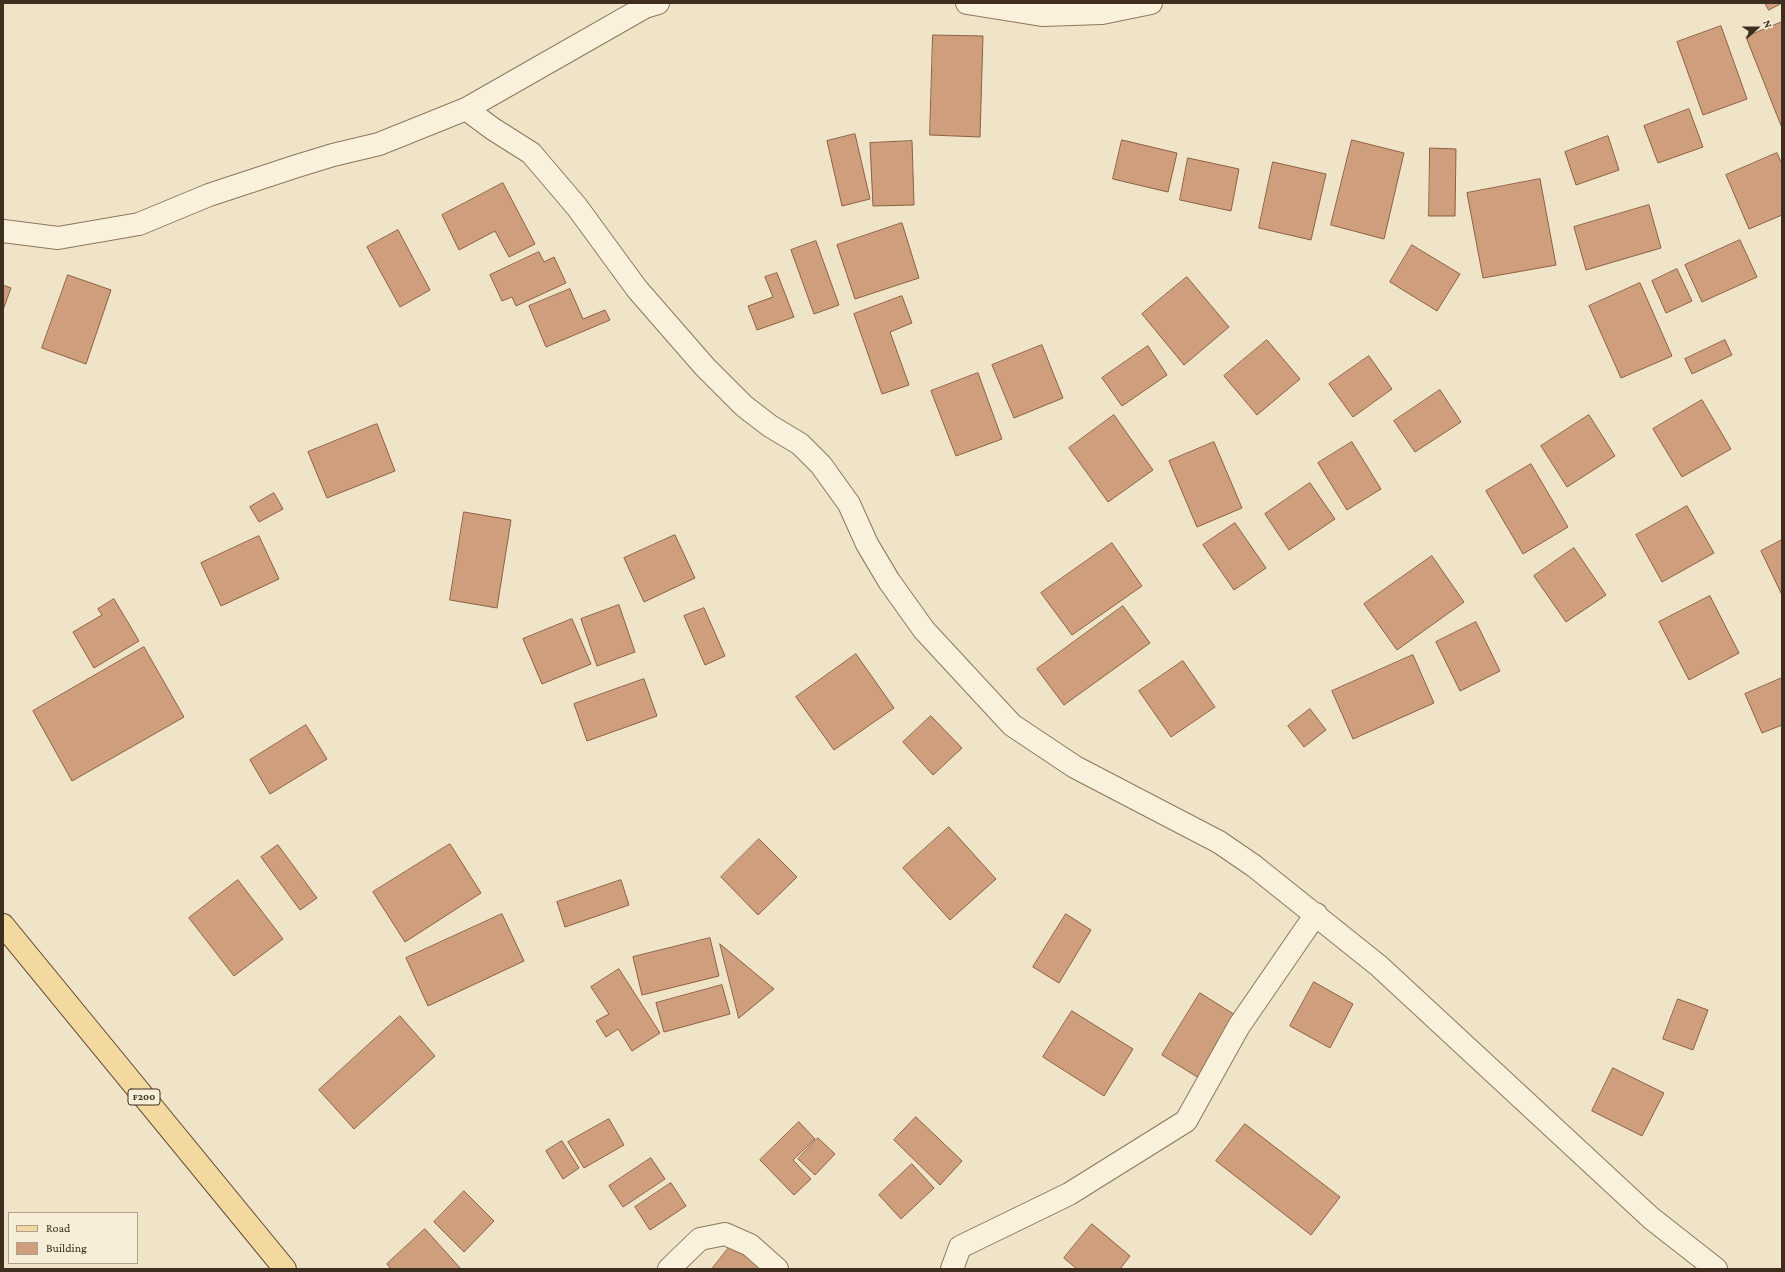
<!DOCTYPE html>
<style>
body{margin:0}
#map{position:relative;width:1785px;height:1272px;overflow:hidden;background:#f0e4c8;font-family:"Crimson Pro",serif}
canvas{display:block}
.frame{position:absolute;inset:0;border:4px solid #3d2e20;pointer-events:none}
.legend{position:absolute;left:8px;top:1212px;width:130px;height:52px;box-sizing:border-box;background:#f7eed8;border:1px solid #ada18e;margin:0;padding:5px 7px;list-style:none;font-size:12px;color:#3d2e20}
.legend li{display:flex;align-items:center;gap:8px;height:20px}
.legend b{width:20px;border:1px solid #ada18e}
.north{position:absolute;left:1737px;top:8px;width:40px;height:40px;-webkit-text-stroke:3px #f7eed8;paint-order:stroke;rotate:69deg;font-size:11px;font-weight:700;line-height:16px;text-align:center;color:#3d2e20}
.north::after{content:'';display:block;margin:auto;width:14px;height:18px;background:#3d2e20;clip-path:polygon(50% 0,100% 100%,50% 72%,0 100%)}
</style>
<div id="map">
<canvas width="1785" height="1272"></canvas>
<div class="frame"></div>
<ul class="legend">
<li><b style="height:5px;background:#f3d9a0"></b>Road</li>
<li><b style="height:11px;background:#cf9f7d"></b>Building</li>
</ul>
<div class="north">N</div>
</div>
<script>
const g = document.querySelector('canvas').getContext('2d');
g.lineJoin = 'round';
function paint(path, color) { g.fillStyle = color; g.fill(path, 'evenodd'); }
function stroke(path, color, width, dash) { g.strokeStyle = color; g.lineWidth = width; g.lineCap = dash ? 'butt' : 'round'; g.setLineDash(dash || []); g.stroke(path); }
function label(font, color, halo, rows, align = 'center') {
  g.font = font + ' "Crimson Pro",serif'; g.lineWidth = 4; g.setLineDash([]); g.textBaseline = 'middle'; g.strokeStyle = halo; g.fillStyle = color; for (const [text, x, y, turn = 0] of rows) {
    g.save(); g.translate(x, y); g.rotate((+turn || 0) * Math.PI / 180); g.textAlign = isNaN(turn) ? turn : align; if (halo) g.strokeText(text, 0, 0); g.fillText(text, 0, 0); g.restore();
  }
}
const building = new Path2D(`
 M1765,3H1782L1769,10Z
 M1782,22V128L1746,37Z
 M1721,26L1747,99L1703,115L1677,42Z
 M933,35L983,36L980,137L930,135Z
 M1689,109L1703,147L1658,163L1644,126Z
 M855,134L870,199L842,206L827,141Z
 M1608,136L1619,170L1576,185L1565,152Z
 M1122,140L1177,153L1168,192L1113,179Z
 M1352,140L1404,153L1384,239L1331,225Z
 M912,141L914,205L873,206L870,143Z
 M1430,148L1456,149L1455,216H1429Z
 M1777,153L1782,164V215L1749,229L1726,175Z
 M1188,158L1239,169L1231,211L1180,200Z
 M1273,162L1326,174L1311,240L1259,228Z
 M1540,179L1556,265L1483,278L1467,193Z
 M503,183L535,244L509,257L495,231L459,250L442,215Z
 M1649,205L1661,248L1586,270L1574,227Z
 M902,223L919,278L855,299L837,245Z
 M398,230L430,290L400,307L367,247Z
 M1740,240L1757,277L1702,302L1685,265Z
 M816,241L839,305L814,314L791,250Z
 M1412,245L1460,274L1437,311L1390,282Z
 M539,252L544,262L554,257L566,283L516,306L512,297L502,301L490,275Z
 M1677,269L1692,301L1666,313L1652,281Z
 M777,273L794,317L757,330L748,306L773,297L765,277Z
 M68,275L111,290L86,364L42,348Z
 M1187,277L1229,327L1184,365L1142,314Z
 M1640,283L1672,356L1621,378L1589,306Z
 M3,285L11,288L3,310Z
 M570,289L583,319L605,310L610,320L546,347L529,306Z
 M902,296L912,323L890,332L909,385L882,394L854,314Z
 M1267,340L1300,379L1257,415L1224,376Z
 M1725,340L1732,355L1692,374L1685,359Z
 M1042,345L1063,398L1014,418L992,365Z
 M1148,346L1167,375L1122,406L1102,378Z
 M1369,356L1392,389L1353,417L1329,384Z
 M978,373L1002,439L956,456L931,391Z
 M1440,390L1461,422L1415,452L1394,421Z
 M1702,400L1731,449L1682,477L1653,429Z
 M1114,415L1153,470L1108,502L1069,448Z
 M1589,415L1615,456L1567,487L1541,446Z
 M377,424L395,471L327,498L308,452Z
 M1214,442L1242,508L1197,527L1169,461Z
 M1352,442L1381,489L1347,510L1318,463Z
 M1531,464L1568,527L1523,554L1486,491Z
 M1310,483L1335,519L1289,550L1265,514Z
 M274,493L283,509L259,522L250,507Z
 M1687,506L1714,553L1662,582L1636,535Z
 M464,512L511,520L497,608L450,600Z
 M1235,523L1266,568L1234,590L1203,545Z
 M675,535L695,578L644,602L624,558Z
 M259,536L279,579L221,606L201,563Z
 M1782,540V595L1761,551Z
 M1112,543L1142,586L1072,635L1041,593Z
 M1574,548L1606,595L1566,622L1534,576Z
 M1432,556L1464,602L1397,650L1364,604Z
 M1710,596L1739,653L1689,680L1659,622Z
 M114,599L139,641L94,668L73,632L102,615L98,609Z
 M619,605L635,652L597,666L581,619Z
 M1123,606L1150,643L1064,705L1037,669Z
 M704,608L725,656L705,665L684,616Z
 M572,619L591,664L542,684L523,639Z
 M1476,622L1500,671L1460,691L1436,642Z
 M144,647L184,717L72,781L33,711Z
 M856,654L894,708L834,750L796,697Z
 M1413,655L1434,703L1353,739L1332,691Z
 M1183,661L1215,707L1171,737L1139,691Z
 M1782,678V725L1762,733L1745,694Z
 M644,679L657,716L587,741L574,704Z
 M1310,709L1326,730L1304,747L1288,726Z
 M931,716L962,748L933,775L903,742Z
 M306,725L327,759L270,794L250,760Z
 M949,827L996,879L950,920L903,868Z
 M759,839L797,877L758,915L721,877Z
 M450,844L481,893L405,942L373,892Z
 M278,845L317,898L300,910L261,857Z
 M238,880L283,939L234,976L189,918Z
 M621,880L629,905L565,927L557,902Z
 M502,914L524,961L428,1006L406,958Z
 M1066,914L1091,930L1059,983L1033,967Z
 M710,938L719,976L642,995L633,957Z
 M720,944L774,989L739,1018Z
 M619,969L660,1033L632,1051L618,1029L606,1037L596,1021L609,1014L591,987Z
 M1314,982L1353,1004L1330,1048L1290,1026Z
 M722,985L730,1014L664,1032L656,1003Z
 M1200,993L1240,1018L1202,1080L1162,1055Z
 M1678,999L1708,1010L1693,1050L1663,1039Z
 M1072,1011L1133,1049L1104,1096L1043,1057Z
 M400,1016L435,1056L354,1129L319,1090Z
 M1613,1068L1664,1093L1642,1136L1592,1111Z
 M916,1117L962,1161L940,1185L894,1140Z
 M609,1119L624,1145L584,1168L568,1142Z
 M799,1122L815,1139L793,1160L811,1179L794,1195L760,1160Z
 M1245,1124L1340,1197L1311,1235L1216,1161Z
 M818,1138L835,1154L815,1175L798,1159Z
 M562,1141L579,1168L563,1179L546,1151Z
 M651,1158L665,1179L623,1207L609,1186Z
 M912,1164L934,1188L901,1219L879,1195Z
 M671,1183L686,1206L650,1230L635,1207Z
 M464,1191L494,1221L464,1252L434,1222Z
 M1092,1224L1130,1256L1120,1269H1077L1064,1258Z
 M425,1229L461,1269H391L387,1264Z
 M731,1245L762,1269H712Z`);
const street = new Path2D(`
 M967,3L1042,15L1102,13L1151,3
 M466,109L493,129L531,153L577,207L637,289L705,367L744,406L770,426L800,444L821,465L849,504L867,544L889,581L924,630L1012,725L1075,767L1219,842L1254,866L1379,966L1651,1218L1716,1269
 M3,231L58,238L139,224L209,195L297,166L333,155L379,144L466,109L645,7L658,3
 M669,1269L700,1239L725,1234L750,1245L777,1269
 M952,1269L960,1247L1069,1194L1186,1121L1239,1026L1316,914`);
const primary = new Path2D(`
 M3,925L285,1269`);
const shields = [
 [144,1097,32]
];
const shieldNames = [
 ["F200",144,1097]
];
paint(building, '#cf9f7d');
stroke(building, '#8d5f41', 1);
stroke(street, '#8d765c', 24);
stroke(primary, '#5b4430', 24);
stroke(street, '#faf1dc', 22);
stroke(primary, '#f3d9a0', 22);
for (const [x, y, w] of shields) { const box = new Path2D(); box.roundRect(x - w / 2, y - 8, w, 16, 3); g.fillStyle = '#f7eed8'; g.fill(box); stroke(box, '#3d2e20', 1); }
label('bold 10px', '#3d2e20', null, shieldNames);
</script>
